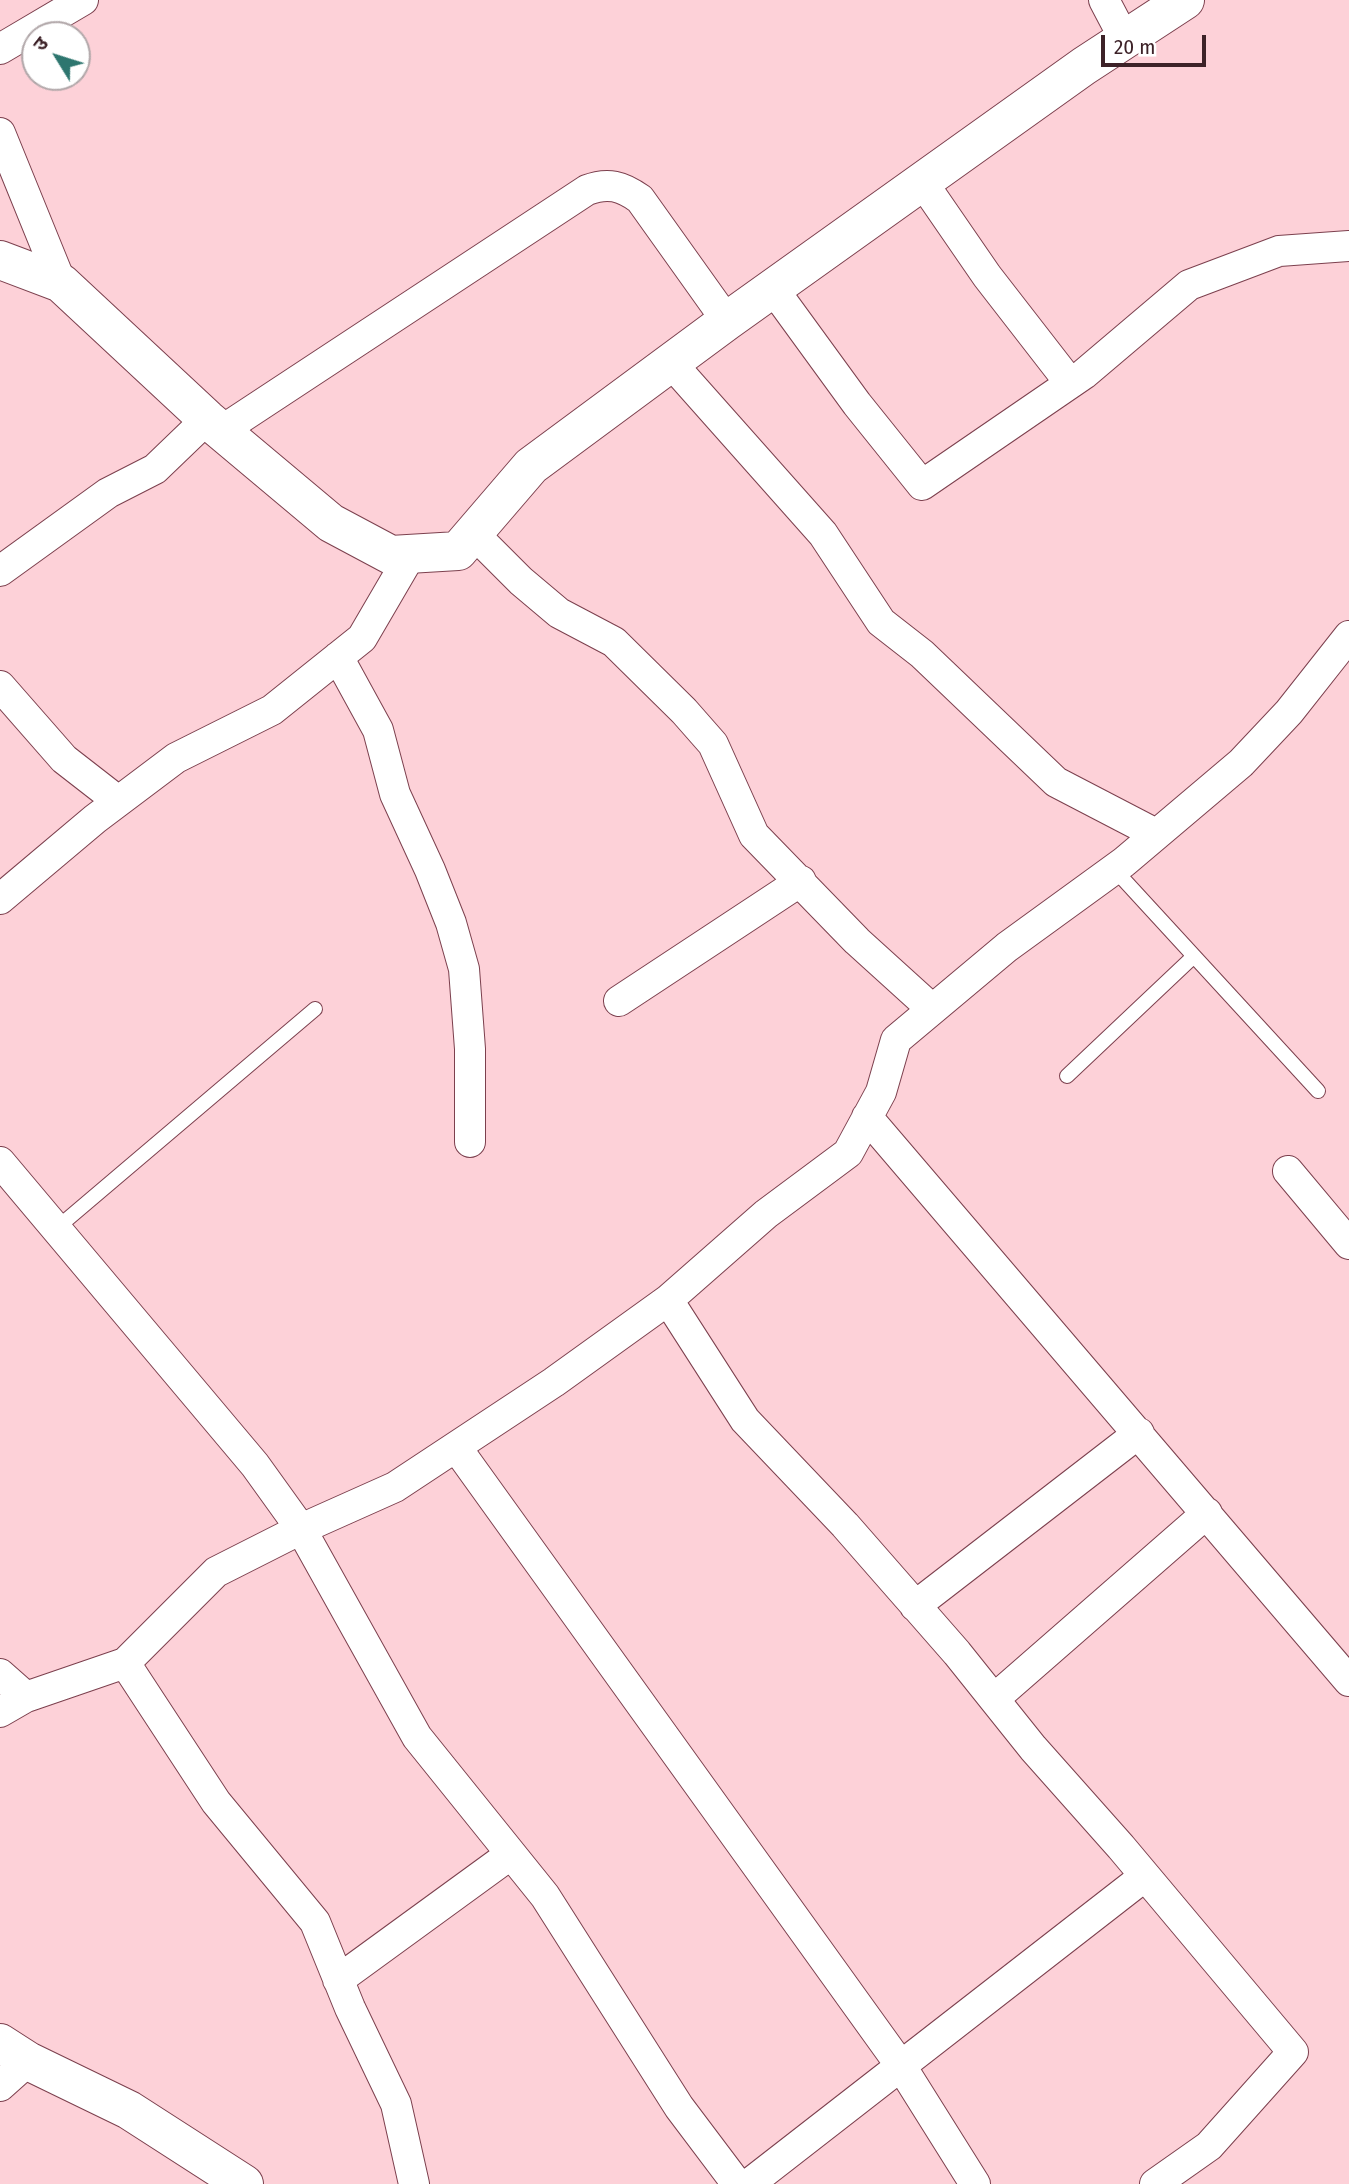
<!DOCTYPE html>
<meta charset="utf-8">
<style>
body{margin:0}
#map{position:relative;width:1349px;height:2184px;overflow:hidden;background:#fdd1d8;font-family:"Fira Sans Condensed","Noto Sans Devanagari",sans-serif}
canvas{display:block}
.north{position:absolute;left:21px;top:21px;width:70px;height:70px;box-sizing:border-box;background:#fff;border:2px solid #b1a7a9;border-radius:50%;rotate:308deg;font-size:19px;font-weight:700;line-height:28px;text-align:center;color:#3d2228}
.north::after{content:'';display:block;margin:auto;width:24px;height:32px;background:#2e766f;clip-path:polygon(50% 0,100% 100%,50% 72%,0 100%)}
.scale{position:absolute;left:1101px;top:35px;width:105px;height:32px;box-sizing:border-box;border:4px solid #3d2228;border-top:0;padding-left:9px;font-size:21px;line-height:24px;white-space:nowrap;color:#3d2228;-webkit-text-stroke:5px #fff;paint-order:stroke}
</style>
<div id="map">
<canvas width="1349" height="2184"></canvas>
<div class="north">उ</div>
<div class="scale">20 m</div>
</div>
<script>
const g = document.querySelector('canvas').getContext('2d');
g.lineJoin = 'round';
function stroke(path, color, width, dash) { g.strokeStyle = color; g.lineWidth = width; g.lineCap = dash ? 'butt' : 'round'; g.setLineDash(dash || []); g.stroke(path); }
const lane = new Path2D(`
 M1114,869L1318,1091
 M1067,1076L1194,956
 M57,1228L315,1009`);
const street = new Path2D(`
 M1104,0L1125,40
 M0,49L83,0
 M0,133L61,283
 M923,183L987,276L1070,383
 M774,290L857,404L922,485L1084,374L1189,285L1279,251L1349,246
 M672,364L823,534L881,622L922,654L1056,782L1156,834
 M221,431L587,190C608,182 622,186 640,199L727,321
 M474,534L521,581L559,613L614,642L684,711L713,744L754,835L857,941L932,1009
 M0,571L108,493L155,469L207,419
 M338,657L378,730L395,794L430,870L451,923L464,969L470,1049V1142
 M0,686L64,759L118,801
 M0,899L95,819L176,758L272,710L362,638L411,554
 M619,1001L801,881
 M867,1117L1349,1681
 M0,1162L255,1465L301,1529L417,1737L545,1896L679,2107L737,2184
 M1288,1171L1349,1244
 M456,1447L901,2066L975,2184
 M915,1606L1139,1433
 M125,1663L216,1802L315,1922L350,2008L396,2104L414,2184
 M0,1674L26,1697
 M994,1699L1207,1513
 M0,1712L26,1697L125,1663L216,1572L301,1529L395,1487L554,1382L668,1300
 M338,1980L511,1854
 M0,2086L28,2061
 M749,2184L1145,1876
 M1155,2184L1209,2146L1293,2052L1121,1847L1033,1748L957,1653L845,1525L745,1420L668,1300L766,1214L848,1153L881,1092L896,1040L1007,947L1124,862L1241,763L1289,712L1349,636`);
const secondary = new Path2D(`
 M0,260L61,283L207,419L331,523L391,555L458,551L531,466L727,321L1084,66L1185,0
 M0,2043L28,2061L129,2110L244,2184`);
stroke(lane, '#7c404e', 16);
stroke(street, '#7c404e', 32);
stroke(secondary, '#7c404e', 40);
stroke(lane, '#fff', 14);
stroke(street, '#fff', 30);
stroke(secondary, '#fff', 38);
</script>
